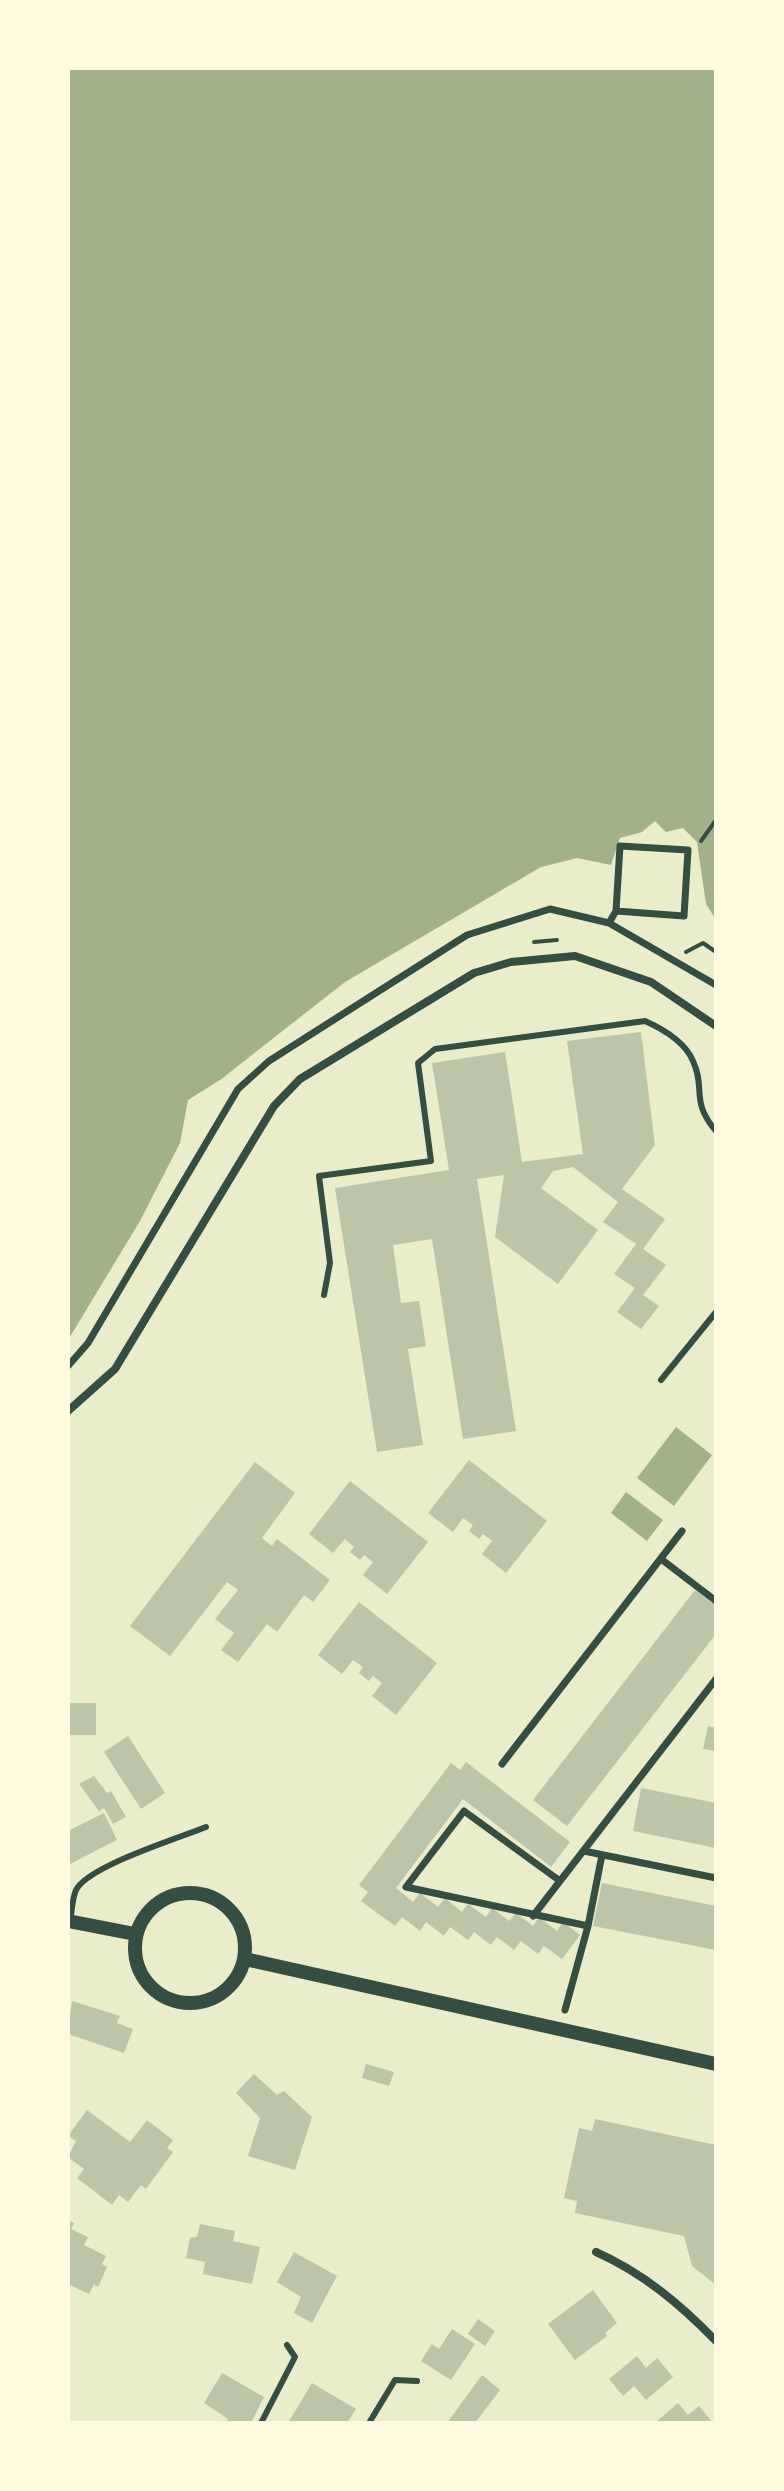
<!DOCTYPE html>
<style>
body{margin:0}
#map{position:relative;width:784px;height:2491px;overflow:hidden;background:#e9edc9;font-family:Lato,sans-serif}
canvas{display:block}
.frame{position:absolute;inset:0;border:70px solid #fefae0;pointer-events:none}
</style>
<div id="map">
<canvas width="784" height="2491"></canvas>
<div class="frame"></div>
</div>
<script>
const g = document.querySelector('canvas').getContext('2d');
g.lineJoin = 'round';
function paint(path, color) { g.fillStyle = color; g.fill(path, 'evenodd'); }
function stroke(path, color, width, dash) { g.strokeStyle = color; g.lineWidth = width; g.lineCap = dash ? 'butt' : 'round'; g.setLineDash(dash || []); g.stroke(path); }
const water = new Path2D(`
 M68,68H716V920L706,904L697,842L683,828L666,832L655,821L642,832L620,838L611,865L577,858L541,867L345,982L220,1080L188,1100L180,1143L140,1221L68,1340Z
 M676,1427L712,1455L674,1506L637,1478Z
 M626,1492L663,1520L647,1541L611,1513Z`);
const building = new Path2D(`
 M641,1032L655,1145L622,1189L665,1219L643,1249L666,1265L643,1295L659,1306L641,1329L617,1312L635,1288L614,1274L636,1244L603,1222L618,1202L573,1167L553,1171L541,1188L598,1230L558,1284L495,1237L504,1175L477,1179L516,1431L463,1439L432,1239L393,1245L401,1303L419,1301L426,1346L408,1349L423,1445L377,1452L335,1188L449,1170L432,1063L505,1052L522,1162L583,1154L567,1041Z
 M469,1460L547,1521L506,1573L482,1554L492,1541L483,1534L479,1539L469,1531L473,1525L463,1518L453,1532L428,1513Z
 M255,1462L295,1493L262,1538L272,1546L277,1539L330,1580L313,1602L304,1595L277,1632L267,1624L238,1662L221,1650L234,1633L215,1619L238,1590L227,1582L170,1656L130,1626Z
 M350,1481L428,1542L387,1594L363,1575L373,1562L364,1555L360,1560L350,1552L354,1547L345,1539L333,1553L309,1534Z
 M695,1590L716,1606V1634L567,1826L533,1800Z
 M359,1602L437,1663L396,1715L372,1696L382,1683L373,1676L369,1681L359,1673L363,1667L353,1660L342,1674L318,1655Z
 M68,1703H96V1735H68Z
 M708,1726L716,1728V1751L703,1749Z
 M128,1736L165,1793L141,1809L104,1752Z
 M466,1762L570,1842L551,1867L463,1799L396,1888L413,1902L420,1893L438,1907L445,1898L462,1912L468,1904L486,1917L492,1908L509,1921L516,1913L533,1926L539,1917L557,1931L563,1922L580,1935L562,1959L544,1946L538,1954L521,1941L514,1950L497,1937L491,1945L474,1932L468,1940L450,1927L444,1936L426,1922L420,1931L402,1917L395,1926L361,1901L368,1892L359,1885L451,1763L460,1770Z
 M94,1776L107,1793L111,1791L126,1817L113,1824L104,1808L99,1811L79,1784Z
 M641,1788L716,1803V1848L633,1831Z
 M104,1813L117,1840L68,1865V1831Z
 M602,1883L716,1906V1950L593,1926Z
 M72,2001L120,2016L117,2023L133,2029L124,2053L68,2034Z
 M366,2064L394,2072L389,2086L362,2078Z
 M254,2074L277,2095L284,2091L312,2117L295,2170L248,2156L260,2118L236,2093Z
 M87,2110L130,2142L147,2120L173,2140L167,2148L173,2152L146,2189L141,2185L128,2202L119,2195L112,2205L77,2178L84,2169L68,2157L76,2141L68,2136Z
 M595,2119L716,2145V2285L692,2266L684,2236L575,2213L577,2201L564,2198L579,2128L592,2131Z
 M68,2220L74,2223L71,2229L88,2237L84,2245L106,2256L102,2264L107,2267L98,2287L94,2284L89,2294L68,2284Z
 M200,2224L235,2231L233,2241L260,2247L252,2284L203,2274L205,2262L186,2258L190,2238L197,2237Z
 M294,2252L337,2276L312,2323L294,2313L301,2297L277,2282Z
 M593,2290L617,2323L605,2333L607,2336L575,2360L548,2324Z
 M478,2319L495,2331L485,2346L468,2334Z
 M452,2329L475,2344L451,2380L421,2361L432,2344L439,2349Z
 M637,2356L646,2368L657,2358L673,2377L646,2400L634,2386L623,2396L609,2379Z
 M222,2373L264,2397L251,2423H226L228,2419L204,2403Z
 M482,2375L500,2390L475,2423H447Z
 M312,2383L356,2409L347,2423H288Z
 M678,2403L688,2415L699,2406L713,2423H655Z`);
const path = new Path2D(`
 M701,841L716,820
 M534,942L557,940
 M686,952L703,943L716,952`);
const service = new Path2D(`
 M324,1295L330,1263L319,1176L431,1161L418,1063L435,1049L645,1021C663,1029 685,1042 693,1061C706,1089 690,1101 716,1131
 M661,1380L716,1312
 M70,1921C72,1912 72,1899 76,1890C88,1866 179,1838 206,1827
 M261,2423L295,2357L287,2345
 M369,2423L395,2380L417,2381`);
const pedestrian = new Path2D(`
 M609,923L616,911L620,846L688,850L684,916L616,911
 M68,1366L88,1343L238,1089L269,1061L467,935L550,909L609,923L716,985
 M661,1559L716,1601
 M502,1764L682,1531
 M584,1851L716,1878
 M560,1881L464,1811L406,1887L588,1926
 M533,1916L716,1679
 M565,2010L588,1926L602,1855`);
const minor = new Path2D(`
 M68,1411L115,1369L274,1106L300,1079L474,973L511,962L575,956L651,982L716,1026
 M596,2252C643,2273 680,2304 716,2341`);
const tertiary = new Path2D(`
 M135 1948a55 55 0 1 1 110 0a55 55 0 1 1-110 0Z
 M68,1921L135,1934
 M245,1959L716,2064`);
paint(water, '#a3b18a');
paint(building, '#bcc5a7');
stroke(path, '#344e41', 4);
stroke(service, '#344e41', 6);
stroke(pedestrian, '#344e41', 7);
stroke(minor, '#344e41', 8);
stroke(tertiary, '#344e41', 14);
</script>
